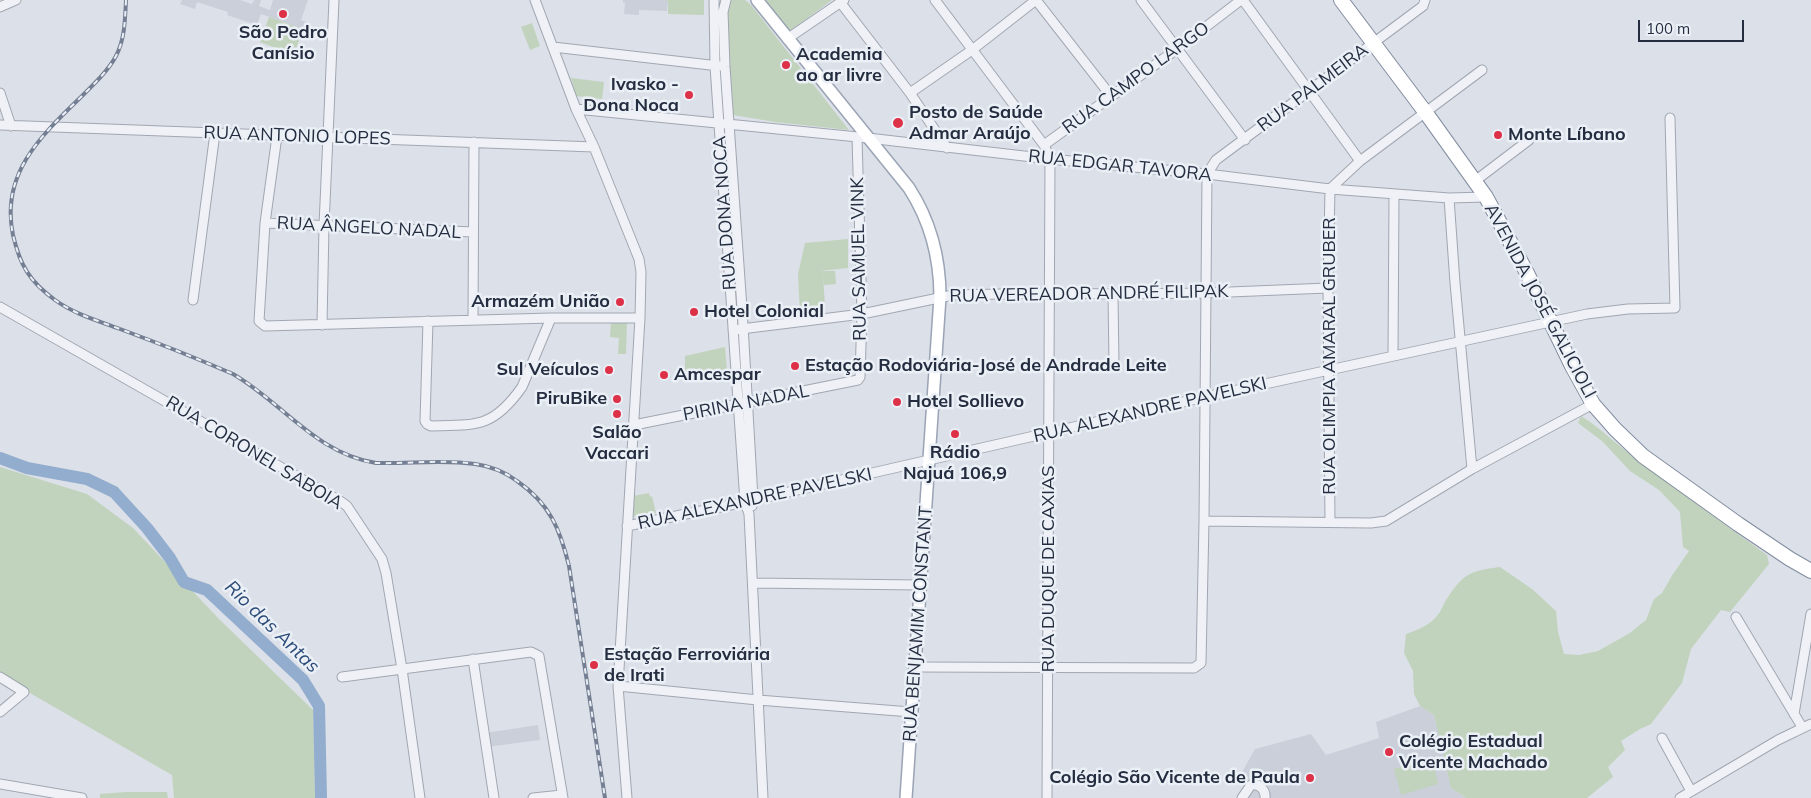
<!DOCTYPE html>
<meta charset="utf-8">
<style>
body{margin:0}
#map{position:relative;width:1811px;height:798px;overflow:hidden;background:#dce0e8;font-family:Mulish,sans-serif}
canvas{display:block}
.scale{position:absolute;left:1638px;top:20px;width:106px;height:22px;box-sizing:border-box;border:2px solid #242e40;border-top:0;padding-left:6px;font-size:15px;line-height:18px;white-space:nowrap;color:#242e40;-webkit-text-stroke:4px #ebeff6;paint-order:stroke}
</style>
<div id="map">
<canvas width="1811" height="798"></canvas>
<div class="scale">100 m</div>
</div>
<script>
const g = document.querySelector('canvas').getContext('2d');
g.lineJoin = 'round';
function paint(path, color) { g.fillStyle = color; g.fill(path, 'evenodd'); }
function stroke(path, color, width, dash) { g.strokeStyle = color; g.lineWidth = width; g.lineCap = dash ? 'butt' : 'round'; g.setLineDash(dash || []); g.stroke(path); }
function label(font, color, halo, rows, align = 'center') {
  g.font = font + ' Mulish,sans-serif'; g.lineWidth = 5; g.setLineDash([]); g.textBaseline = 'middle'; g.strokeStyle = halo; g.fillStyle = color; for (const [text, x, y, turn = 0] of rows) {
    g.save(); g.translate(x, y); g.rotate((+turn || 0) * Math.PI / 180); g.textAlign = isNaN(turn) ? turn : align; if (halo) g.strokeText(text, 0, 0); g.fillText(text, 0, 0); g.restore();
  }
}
const built = new Path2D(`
 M182,0H240L252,4L254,0H261L259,6L270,10L273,0H308L301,20L306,22L303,29L261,14L257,25L227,15L228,12L197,2L195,9L180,4Z
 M623,0H668L667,11L639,10V15L624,14L625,3L623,2Z
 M1420,706L1434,715L1451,788L1466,798H1247L1241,774L1255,749L1311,734L1326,755L1379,738L1376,722Z
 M538,725L540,740L487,747L485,733Z`);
const green = new Path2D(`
 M664,0H704V15L668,14V1Z
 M730,0H745L751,5L849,130L775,122L733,115L725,20Z
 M762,0H832L786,34Z
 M269,17L303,29L294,55L260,42Z
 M532,23L540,46L530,50L521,27Z
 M571,78L604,82L602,99L576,96Z
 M848,239V268L820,271H835L836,284L824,285L823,273L825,308L800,313L798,274L805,243Z
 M611,322L627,323L626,354H618L619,338L610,337Z
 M725,347L727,371L685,380V356Z
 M1581,416C1602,429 1619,447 1639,461C1681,493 1724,524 1767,555L1769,564L1730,612L1721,610L1691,649L1682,683L1651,724L1640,729L1621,741L1625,750L1608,767L1613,777L1587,798H1466L1451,788L1434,715L1420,706L1414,694L1413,671L1404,653L1406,634C1417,630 1428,626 1436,617C1441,612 1443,605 1446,600C1463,574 1469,571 1500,567L1532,589L1556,611L1558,632L1564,654L1579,655L1598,651L1630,633L1646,620L1654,599L1662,593L1673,574L1689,551L1683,547L1680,512L1659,490L1630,471L1602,441L1578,423Z
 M0,467L87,494L133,528L219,619L313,710L315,798H174L172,775L23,689L0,674Z
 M649,493L650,497L652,496L656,513L634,517L632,515L633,496Z
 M1432,758L1438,784L1401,795L1394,769Z
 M126,792H167L168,798H100V794Z`);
const river = new Path2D(`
 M0,458L27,468L87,479L114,492L147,528L170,558L184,582L207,590L303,680L319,706L321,798`);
const minor = new Path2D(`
 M535,0L576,109L594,147L639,259L641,272L640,318L618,686L627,798
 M714,0L715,66L745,502L749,514L763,798
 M726,0L723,12L725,67L742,308L752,481L753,501L752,506
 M935,0L1044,145
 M1036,0L1111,96
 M1141,0L1245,140
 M1243,0L1360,161
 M840,2L910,93L947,148
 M0,7L16,0
 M787,39L844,0
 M553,47L719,66
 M0,93L11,126
 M910,93L972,50L1036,0
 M576,109L868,138L1050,159L1207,174L1330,189L1449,198L1486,197
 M0,125L594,147
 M277,136L265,223L259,321L265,326L551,318H640
 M1475,181L1529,140
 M1449,198L1455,283L1472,469
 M265,223L473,232
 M1113,294L1114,365
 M193,300L215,133
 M0,307L340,501L347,506L382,559L386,573L402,669L420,798
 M473,320L474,142
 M428,321L425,421L427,424L431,426C477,425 493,428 522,387L551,318
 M322,325L324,226L334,0
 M733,330L862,314L953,295L1050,293L1113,294L1205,293L1328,288
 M1393,356L1394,195
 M634,425L858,380L860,377L862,314L857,137
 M1204,521L1371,523L1386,521L1472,469L1593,404
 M1330,522L1328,288L1330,189L1360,161L1482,70
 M627,526L745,502L1205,397L1587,314L1628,309L1675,308L1670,118
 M753,583L920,585
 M1736,617L1802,727
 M473,659L494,798
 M915,667L1194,668L1201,663L1204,521L1207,174L1216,160L1423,6L1425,0
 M0,677L24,692L0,712
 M342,677L531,652L539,656L563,798
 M618,686L758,700L911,712
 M1794,714L1811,614
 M1662,738L1691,791
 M0,784L82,798
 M533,798L562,795
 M1047,798L1050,159L1044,145L1177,49L1241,0
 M1242,798L1251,785C1259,783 1266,790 1265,798
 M1680,798L1778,740L1811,724`);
const major = new Path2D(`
 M757,0L909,188C931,222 940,257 940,297L906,798`);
const highway = new Path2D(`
 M1341,0L1426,113L1486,197L1527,273L1572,366L1593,404L1615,429L1643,456L1738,524L1790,559L1811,571`);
const rail = new Path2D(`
 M126,0C125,19 125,39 116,56C108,71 94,84 82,96C42,135 0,173 13,235C20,265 29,281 55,300C74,314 99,321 120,329C158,343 196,358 233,374C283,403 315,453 376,463C409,464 442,459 475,464C490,466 505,472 517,481C550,504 560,529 569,566L605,798`);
const markers = [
 [283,14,5,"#dd3148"],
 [786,65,5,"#dd3148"],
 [689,95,5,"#dd3148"],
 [898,123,6,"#dd3148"],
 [1498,135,5,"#dd3148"],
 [620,302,5,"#dd3148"],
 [694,312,5,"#dd3148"],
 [795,366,5,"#dd3148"],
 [609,370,5,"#dd3148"],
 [664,375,5,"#dd3148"],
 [617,399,5,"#dd3148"],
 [897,402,5,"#dd3148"],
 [617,414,5,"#dd3148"],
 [955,434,5,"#dd3148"],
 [594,665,5,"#dd3148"],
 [1389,752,5,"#dd3148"],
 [1310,778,5,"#dd3148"]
];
const poiNames = [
 ["São Pedro",283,33,"center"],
 ["Canísio",283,54,"center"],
 ["Academia",796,55],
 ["ao ar livre",796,76],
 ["Ivasko -",679,85,"right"],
 ["Dona Noca",679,106,"right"],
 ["Posto de Saúde",909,113],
 ["Admar Araújo",909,134],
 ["Monte Líbano",1508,135],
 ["Armazém União",610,302,"right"],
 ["Hotel Colonial",704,312],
 ["Estação Rodoviária-José de Andrade Leite",805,366],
 ["Sul Veículos",599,370,"right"],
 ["Amcespar",674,375],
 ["PiruBike",607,399,"right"],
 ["Hotel Sollievo",907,402],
 ["Salão",617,433,"center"],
 ["Vaccari",617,454,"center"],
 ["Rádio",955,453,"center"],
 ["Najuá 106,9",955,474,"center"],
 ["Estação Ferroviária",604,655],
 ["de Irati",604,676],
 ["Colégio Estadual",1399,742],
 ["Vicente Machado",1399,763],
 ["Colégio São Vicente de Paula",1300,778,"right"]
];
const streetNames = [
 ["RUA CAMPO LARGO",1136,78,-36],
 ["RUA PALMEIRA",1313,88,-37],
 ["RUA ANTONIO LOPES",297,136,2],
 ["RUA EDGAR TAVORA",1120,166,6],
 ["RUA DONA NOCA",725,213,-94],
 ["RUA ÂNGELO NADAL",369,228,3],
 ["RUA SAMUEL VINK",859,259,-91],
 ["RUA VEREADOR ANDRÉ FILIPAK",1089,294,-1],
 ["AVENIDA JOSÉ GALICIOLI",1540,301,62],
 ["RUA OLIMPIA AMARAL GRUBER",1330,356,-90],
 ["PIRINA NADAL",746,403,-11],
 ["RUA ALEXANDRE PAVELSKI",1150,410,-13],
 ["RUA CORONEL SABOIA",254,453,31],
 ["RUA ALEXANDRE PAVELSKI",755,499,-12],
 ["RUA DUQUE DE CAXIAS",1049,569,-90],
 ["RUA BENJAMIM CONSTANT",918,624,-86]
];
const waterNames = [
 ["Rio das Antas",272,627,44]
];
paint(built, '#cacfda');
paint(green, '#c1d3bc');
stroke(river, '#92adcd', 12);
stroke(minor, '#a1a7b2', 11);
stroke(major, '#9aa4b5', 14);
stroke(highway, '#828da0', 16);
stroke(minor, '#eff1f6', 9);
stroke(major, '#fff', 11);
stroke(highway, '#fff', 14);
stroke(rail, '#747f93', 4);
stroke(rail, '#ebeff6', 2, [5.5]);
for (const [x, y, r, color] of markers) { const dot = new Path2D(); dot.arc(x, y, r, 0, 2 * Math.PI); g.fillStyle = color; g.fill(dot); stroke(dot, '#ebeff6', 2); }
label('bold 18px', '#242e40', '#ebeff6', poiNames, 'left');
label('18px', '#242e40', '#ebeff6', streetNames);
label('italic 19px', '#2a4b78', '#ebeff6', waterNames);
</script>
